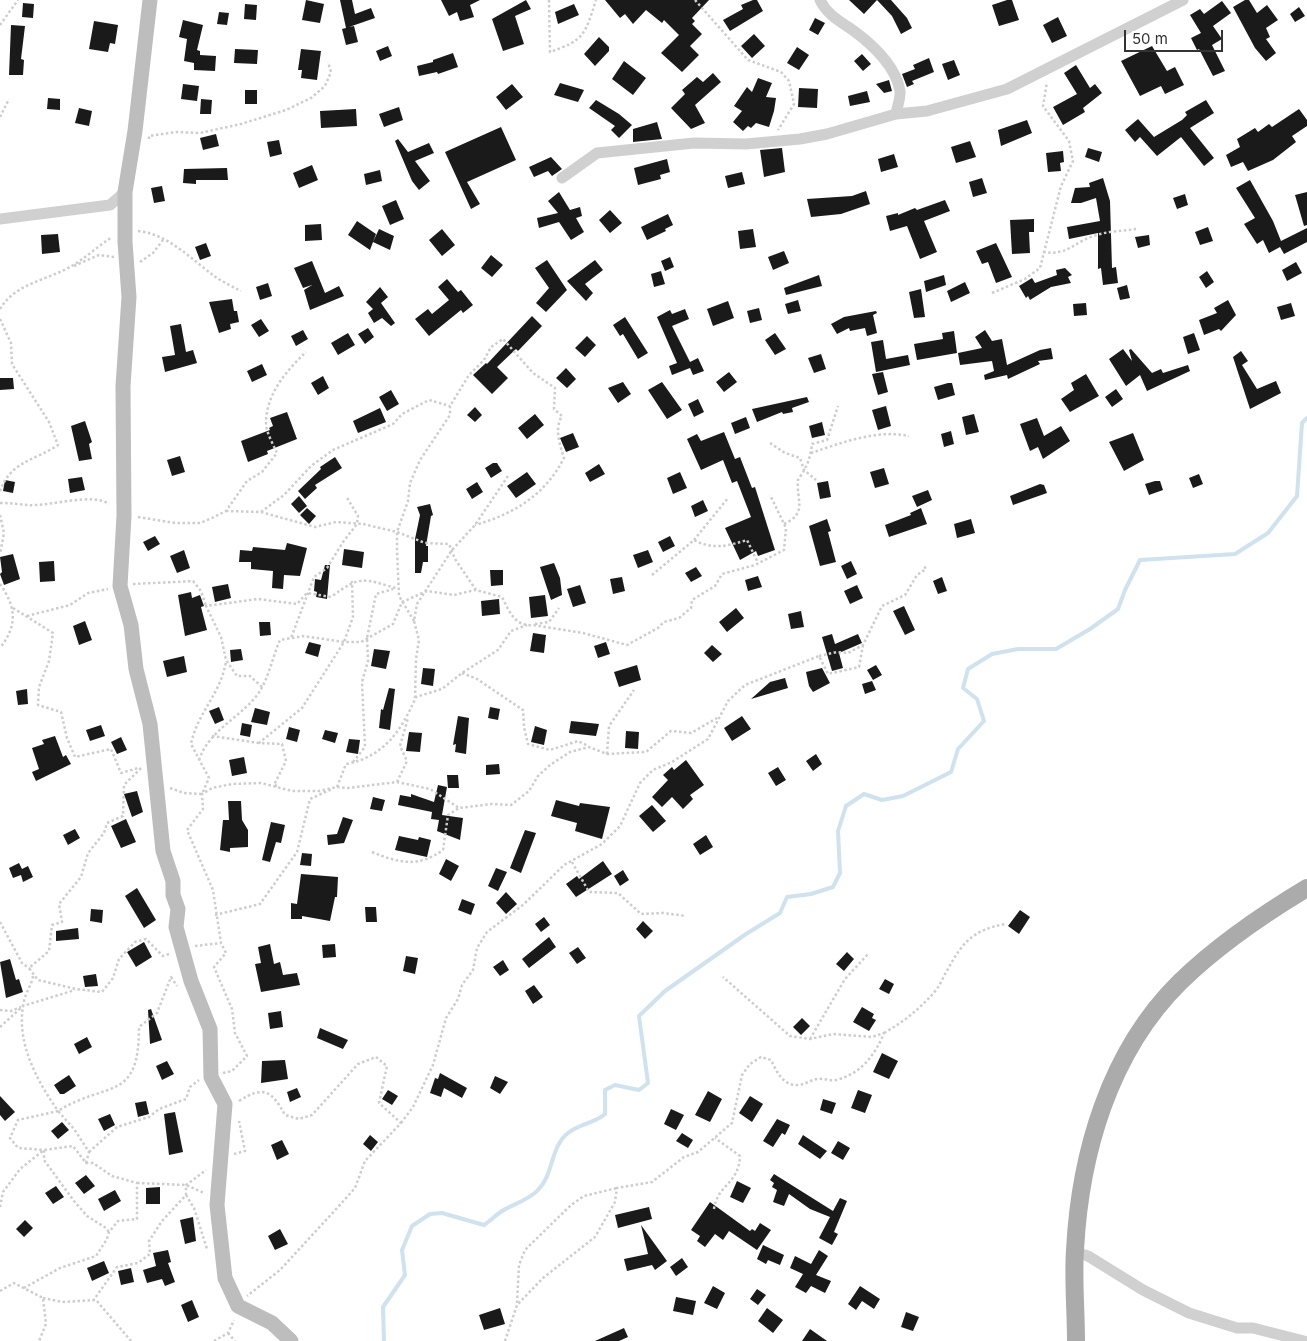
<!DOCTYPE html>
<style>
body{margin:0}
#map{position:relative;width:1307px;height:1341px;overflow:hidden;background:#fff;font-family:Inter,sans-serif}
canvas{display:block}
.scale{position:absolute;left:1124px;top:30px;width:99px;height:22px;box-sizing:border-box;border:2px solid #333;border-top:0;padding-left:6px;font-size:15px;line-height:18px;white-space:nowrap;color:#333;-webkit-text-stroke:4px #fff;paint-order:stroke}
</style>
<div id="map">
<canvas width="1307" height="1341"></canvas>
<div class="scale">50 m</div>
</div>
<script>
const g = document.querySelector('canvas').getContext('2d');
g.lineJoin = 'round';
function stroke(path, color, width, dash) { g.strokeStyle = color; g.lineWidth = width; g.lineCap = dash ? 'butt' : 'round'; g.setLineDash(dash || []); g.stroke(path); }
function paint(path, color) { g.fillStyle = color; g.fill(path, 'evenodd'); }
const stream = new Path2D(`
 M384,1341L383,1307L405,1275L402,1250L412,1226L430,1214L442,1213L484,1225C490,1221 496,1215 502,1211C513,1204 529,1200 538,1190C554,1174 550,1147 568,1133C579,1124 595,1123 605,1114V1090L615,1085L639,1090L648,1083L639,1016L665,991L746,934L780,913L787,897L811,894L833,887L840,873L838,831L846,806L864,794L882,800L903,796L951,772L958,749L984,721L977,699L963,688L968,669L992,654L1018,649H1056L1090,629L1118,609L1125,590L1140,560L1235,554L1268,533L1297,496L1302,423L1307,418`);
const building = new Path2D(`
 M306,0L324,4L320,23L302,20Z
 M340,0H352L355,14L371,8L375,18L349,27L354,26L358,42L346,45L342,29L346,28Z
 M441,0H480L470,5L474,17L460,21L457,12L449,16Z
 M526,0L531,9L515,16L524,44L503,51L492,19Z
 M605,0H709L692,18L695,21L692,24L702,34L690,46L699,55L682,72L661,53L679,35L664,20L662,23L646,10L633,24L625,14L620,18Z
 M753,0H757L763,11L730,31L723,20L743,9L741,5Z
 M849,0H877L864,14Z
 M877,0H891L907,18L912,28L901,34L892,16Z
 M1007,0H1012L1019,20L999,26L992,5Z
 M1245,0H1249L1257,13L1267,5L1278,20L1266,28L1270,37L1266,39L1276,53L1266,61L1255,48L1233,7Z
 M1222,1L1231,13L1213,26L1222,39L1212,45L1225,71L1213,76L1199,49L1197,50L1191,38L1201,33L1190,15L1200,9L1204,14Z
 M23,3L34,4L33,18L22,17Z
 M245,4L257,5L256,20L244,19Z
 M574,4L579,15L558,24L555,12Z
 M1299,7L1305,16L1295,22L1290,14Z
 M219,12L229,13L227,25L217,24Z
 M1058,17L1067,36L1052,43L1043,25Z
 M815,18L825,23L818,35L809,30Z
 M183,20L203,25L197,50L200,51V55L216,56L215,71L194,70V63L184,61L187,39L179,37Z
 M94,21L118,25L115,44L110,43L108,52L89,49Z
 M11,25L25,26L21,59L24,60L23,75H9Z
 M754,34L765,46L752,58L741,46Z
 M599,37L609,47V51L595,66L584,54Z
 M388,46L392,56L380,61L376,51Z
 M1152,46L1167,71L1175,67L1184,85L1165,94L1161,86L1140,96L1121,61Z
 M797,47L809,55L799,70L787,63Z
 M235,49L258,50L257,64L234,63Z
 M301,49L321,51L317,80L301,78L302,70H298Z
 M453,53L458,67L438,74L437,72L419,76L417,66L433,62V60Z
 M862,54L871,64L863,71L854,61Z
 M929,58L934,72L912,81L914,84L907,87L902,74L915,69L913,65Z
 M954,60L960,75L948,80L942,64Z
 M624,61L646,78L633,95L612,79Z
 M1076,65L1090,88L1095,84L1102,93L1083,108L1085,112L1063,125L1053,107L1077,94L1064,73Z
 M713,73L721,82L695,105L705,123L691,129L671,108L685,94L682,90L697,77L703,82Z
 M758,78L772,83L766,97L776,98L774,111L769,127L756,123L751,128L748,126L743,131L733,122L742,111L734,106L747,87L752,92Z
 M889,80L892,91L884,93L876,84Z
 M560,83L584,90L578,102L554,95Z
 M183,84L199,86L197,101L181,99Z
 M512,84L523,97L506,110L496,97Z
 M799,88L818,89L817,108L798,107Z
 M245,90H257V104H245Z
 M867,91L870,102L850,106L848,96Z
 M48,98L60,99V110L47,109Z
 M201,99L212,100L211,114H200Z
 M596,100L619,114L632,125L619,138L611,130L615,126L589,108Z
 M1206,100L1214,113L1190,128L1214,158L1204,166L1181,137L1157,156L1140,137L1135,142L1125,130L1138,119L1154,137L1182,120L1187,115L1185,112Z
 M399,107L403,120L384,127L379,114Z
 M79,108L92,111L89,126L75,123Z
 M356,109L357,126L321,128L320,111Z
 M1299,109L1307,120V126L1292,136L1296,142L1273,160L1248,171L1243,162L1231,167L1226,155L1240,147L1237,139L1255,128L1258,132L1269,124L1272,127Z
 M1027,120L1032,133L1001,146L998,130Z
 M657,122L662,139L633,142V129Z
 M501,127L516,160L467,182L480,204L471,209L445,152Z
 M216,134L219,146L203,150L200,138Z
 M398,139L408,152L429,143L434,153L415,161L430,181L419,190L412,181L395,141Z
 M279,140L282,154L270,157L267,142Z
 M970,141L976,157L956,163L951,147Z
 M782,148L785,172L764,177L760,150Z
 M1088,148L1102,152L1099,162L1085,157Z
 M1063,151L1064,162L1060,163L1061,171L1048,172L1046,153Z
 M894,154L898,167L881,172L878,159Z
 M551,157L562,169L552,176L548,171L534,177L529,167Z
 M667,159L670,172L660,175L661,179L638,185L634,168Z
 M312,165L318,180L299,188L293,173Z
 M227,168L228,180H196V184L183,183L184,169Z
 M380,170L382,181L366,185L364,174Z
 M742,172L745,184L728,188L725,176Z
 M982,178L987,193L973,197L969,182Z
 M1103,178L1110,201L1112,268L1116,267L1118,283L1103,285L1101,268L1098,269V233L1069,239L1067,227L1100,221L1096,198L1081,203H1071L1075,188L1090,187L1089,183Z
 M1250,180L1273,221L1281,241L1307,228V242L1284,254L1280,247L1269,253L1263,240L1257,244L1244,224L1255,218L1236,188Z
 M162,186L165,201L154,203L151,188Z
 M866,191L870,204L841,214L811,217L807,199L852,196Z
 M559,192L570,210L580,207L582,216L576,218L584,232L571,240L559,222L539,228L537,218L558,213L548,201Z
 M1307,192V225L1304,226L1295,195Z
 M1185,194L1188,205L1177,209L1173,198Z
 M396,200L404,219L390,225L382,206Z
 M945,200L950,211L924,221L937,252L920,259L907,226L890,231L886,216L898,213V215L915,208L917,210Z
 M610,210L622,223L610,233L599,220Z
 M668,214L673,225L665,229L666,231L647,240L641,227Z
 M1034,219V232H1029L1030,253L1012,254L1010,220Z
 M357,221L376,234L370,250L348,235Z
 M321,224L322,240L305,241V225Z
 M1208,227L1213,241L1200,245L1195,232Z
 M379,229L394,236L390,250L373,242Z
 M442,229L455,245L442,256L429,240Z
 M753,229L756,247L740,249L738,231Z
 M58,234L60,252L42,254L41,235Z
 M1149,235L1150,245L1138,248L1135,237Z
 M206,243L211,256L200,260L195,247Z
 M996,243L1012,277L996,283L988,262L982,264L976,251Z
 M784,251L789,263L773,270L768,257Z
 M491,255L503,265L492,277L481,268Z
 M670,257L674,267L665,271L661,261Z
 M547,260L567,290L546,312L536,303L549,288L535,268Z
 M595,260L603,270L585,284L593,293L586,301L567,281Z
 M312,261L325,293L339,286L344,296L310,310L304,290L312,285L303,288L294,268Z
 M1296,262L1302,273L1287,281L1282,270Z
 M1065,268L1072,275L1068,277L1071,283L1051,287L1030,300L1028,296L1026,298L1019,286L1032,278L1035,283L1057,275L1056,270Z
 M661,271L665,284L654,287L651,274Z
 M1207,271L1214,282L1206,288L1199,277Z
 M819,275L822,286L786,295L784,288Z
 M944,275L946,285L926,292L924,281Z
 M447,279L458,292L461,290L473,305L463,313L461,310L429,336L415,319L428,309L432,314L449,300L438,287Z
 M965,282L970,293L951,302L947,291Z
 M268,283L272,296L260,300L256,287Z
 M1127,285L1130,298L1120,300L1117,288Z
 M380,287L388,297L381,303L395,323L391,326L382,318L374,323L368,313L373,309L366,302Z
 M921,289L925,317L914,318L909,292Z
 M232,299L234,311H237L239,322L230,324L231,329L219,333L209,302Z
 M798,300L801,311L788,314L785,304Z
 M1228,300L1236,315L1221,331L1219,329L1204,335L1199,320L1217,313L1214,308Z
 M728,301L734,318L713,326L707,309Z
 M1086,303L1087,315L1074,316L1073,304Z
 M1291,303L1295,316L1281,320L1277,307Z
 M759,308L762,320L750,323L747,311Z
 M685,309L689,319L672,326L690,362L698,358L704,371L693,375L690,368L672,375L669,366L677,363L657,317L670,310L672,314Z
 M876,311L877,313L873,315L877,333L867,336L865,328L850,331L849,328L837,334L831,324L844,317Z
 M532,316L542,326L518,351L516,349L497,367L508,378L492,394L473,375L486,363L487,364Z
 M625,317L648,353L638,359L623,334L620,336L613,325Z
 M261,319L269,331L259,337L251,325Z
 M181,324L186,352L193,350L197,363L165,372L162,357L175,355L170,326Z
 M368,328L374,337L365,344L358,334Z
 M303,330L308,339L296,346L291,336Z
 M985,330L992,341L1002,339L1007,365L1040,350L1051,348L1053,359L1038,361L1040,364L1008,379L1007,375L985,380L984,375L994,371L992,361L960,365L958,353L982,348L975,337Z
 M954,331L957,353L917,360L914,344L943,339L942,333Z
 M348,333L355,345L338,355L331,343Z
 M775,333L786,349L775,355L765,340Z
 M1194,333L1200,350L1188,354L1183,337Z
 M587,336L596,345L585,357L575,348Z
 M883,340L886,359L908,355L910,365L876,372L871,342Z
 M1123,349L1132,361L1129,350L1131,349L1152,373L1161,369L1163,373L1188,365L1190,371L1147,391L1140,375L1126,386L1109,359Z
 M1241,351L1248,361L1242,365L1257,389L1276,381L1281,393L1250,409L1233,357Z
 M821,354L826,369L814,373L808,358Z
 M262,364L267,375L252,382L247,371Z
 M566,368L576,379L567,388L556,378Z
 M729,372L737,382L724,392L716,382Z
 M883,372L888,392L878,395L872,374Z
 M1086,374L1099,396L1070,412L1061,399L1074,390L1071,383Z
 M323,376L329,388L318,395L311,383Z
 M0,378H13L14,389L0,390Z
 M623,382L631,394L618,403L608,388Z
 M662,382L682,410L667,419L648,390Z
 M948,383H952L955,395L938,400L934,387Z
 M1116,389L1123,399L1112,407L1105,397Z
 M391,390L399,404L387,411L379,397Z
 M807,397L809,402L792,408L793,412L783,414L782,412L757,422L752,409Z
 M698,399L704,412L694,417L688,404Z
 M886,406L891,426L878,430L872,410Z
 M475,407L482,415L475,422L467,415Z
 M380,408L386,422L358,433L353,421Z
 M287,412L297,439L267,451L268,454L248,462L241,441L270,430L269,428L273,426L270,418Z
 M535,414L544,425L527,439L518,428Z
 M974,414L979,432L966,435L962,417Z
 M746,417L750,428L735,434L731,423Z
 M1037,418L1044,436L1061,426L1070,441L1043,459L1038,447L1030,451L1020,424Z
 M85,421L92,442L89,444L92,459L79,461L71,426Z
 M822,422L825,435L812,438L809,426Z
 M951,431L954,444L944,447L941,434Z
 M724,432L735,459L740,457L752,488L755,487L775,550L758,556L756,551L740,560L725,528L751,517L737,481L732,483L723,460L701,470L687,439L697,434L701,441Z
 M573,433L579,447L566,452L560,438Z
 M1133,433L1144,460L1124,471L1109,442Z
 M180,456L185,472L172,476L167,460Z
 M335,457L342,468L315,485L317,488L305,499L298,491L321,469L320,467Z
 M493,463H497L502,471L491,478L485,468Z
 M599,464L605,474L590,482L585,473Z
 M884,468L889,484L875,488L870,472Z
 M527,472L536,484L516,498L507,486Z
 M680,472L687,488L673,494L667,478Z
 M1199,474L1203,484L1193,488L1189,478Z
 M82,477L85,490L70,493L68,479Z
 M5,480L15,482L13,493L3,491Z
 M828,481L831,497L820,499L817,483Z
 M1155,481H1160L1163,490L1149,495L1145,484Z
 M477,482L483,492L472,499L466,489Z
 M1040,484L1044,485L1047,493L1013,505L1010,496Z
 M928,490L932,500L917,507L912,496Z
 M299,496L307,506L299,513L291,504Z
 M703,500L708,511L695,517L691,506Z
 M430,504L433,515L431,516L426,546H428V562H423L421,573H415V539L420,515L417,507Z
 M307,508L316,516L309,524L300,515Z
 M921,508L927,524L889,537L885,525L911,515L910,513Z
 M827,519L831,531L828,532L836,562L820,566L809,526Z
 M971,519L975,533L957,538L954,524Z
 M155,536L160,544L148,551L143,542Z
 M670,536L675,546L663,552L658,542Z
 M287,543L307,548L300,576L284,575L283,589L272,588L273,571L251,569V562H239L240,550L252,551L253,547L285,550Z
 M344,549L364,552L362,568L342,565Z
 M184,550L190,568L177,573L170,556Z
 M648,550L653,562L638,568L633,555Z
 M13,554L20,579L4,585L0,574L2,572L0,557Z
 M54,561L55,581L40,582L39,562Z
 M851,561L857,574L847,579L841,566Z
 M554,563L560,578L562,595L551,600L540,567Z
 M325,565H330L327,599L316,597L317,592L314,591L315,579L321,580Z
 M696,567L702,576L691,582L685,573Z
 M490,570H503V585L491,586Z
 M758,576L762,587L748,591L745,580Z
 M622,577L625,591L613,594L610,579Z
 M942,577L947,591L938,594L933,581Z
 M228,584L231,598L215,602L212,587Z
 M580,585L586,603L573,607L567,589Z
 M857,585L863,598L850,604L844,591Z
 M191,592L192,598L200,595L204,606L201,607L207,630L185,636L178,595Z
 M545,595L548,616L531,618L529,597Z
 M499,599L500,614L482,616L481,601Z
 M904,606L915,630L905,635L893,611Z
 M736,608L744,618L727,632L719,622Z
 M801,611L804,627L791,629L788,614Z
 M85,621L92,640L79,645L73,626Z
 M259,622H270L271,635L260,636Z
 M533,633L546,635L544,653L530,651Z
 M832,634L835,644L858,634L862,643L839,653L843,668L832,671L822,637Z
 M309,642L321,645L318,657L305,653Z
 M606,642L610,654L598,658L594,646Z
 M712,645L722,654L713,662L704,653Z
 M241,649L243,660L231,662L230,650Z
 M374,649L390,651L386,669L371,666Z
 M184,656L187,672L167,677L163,661Z
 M637,665L641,680L619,687L614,672Z
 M876,665L882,675L873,680L867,670Z
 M423,668L435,669L433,686L421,684Z
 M822,668L830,683L813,692L809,686L806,672Z
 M785,678L788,688L751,699L770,682Z
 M872,681L876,690L865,694L862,684Z
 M389,688L395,689L390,730L379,728L381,709L383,710Z
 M27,689L28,704L18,705L16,691Z
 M219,707L224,720L215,724L209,711Z
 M490,707L500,709L498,720L488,718Z
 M255,708L270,712L267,725L251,722Z
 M458,716L469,718L466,754L455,752L456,744L453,745Z
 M742,716L751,729L732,741L724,728Z
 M571,721L599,724L596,736L569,733Z
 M242,723L252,725L250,737L240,735Z
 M101,725L105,736L90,741L86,730Z
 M535,726L547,730L544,745L531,742Z
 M289,727L300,730L297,742L286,739Z
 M325,730L338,733L335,743L322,739Z
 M626,731L639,732L638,749L625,748Z
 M409,732L422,733L420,752L406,751Z
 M55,736L63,757L66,755L71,764L36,781L32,772L39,769L32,748L44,744L42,740Z
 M121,737L127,750L117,754L111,742Z
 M349,739L360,740L358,754L346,752Z
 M816,754L822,764L813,771L806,761Z
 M244,757L247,773L232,776L229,760Z
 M686,760L704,785L690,795L693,799L683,809L672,797L662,807L652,797L668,780L663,775L672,767L674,770Z
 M499,764L500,774L486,775V765Z
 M778,767L786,780L776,786L768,773Z
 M447,775H458L459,788H448Z
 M438,785L447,787L442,815L463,818L460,840L437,831L439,820L431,819L432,812L398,805L400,795L411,797V794L434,802Z
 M137,791L143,812L132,817L124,794Z
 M373,797L385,800L382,811L370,809Z
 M556,800L579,806L580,803L610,807L602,839L575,831L577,823L551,816Z
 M228,801H241L242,820L248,830V847L230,848V852L220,850L223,820H229Z
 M652,805L666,821L653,832L639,816Z
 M343,817L353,820L344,843L328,845L327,835L337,834Z
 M126,819L136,842L121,848L111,826Z
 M271,822L285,825L281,843L276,842L270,862L262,860Z
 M75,829L80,838L68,845L63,835Z
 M525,830L536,833L521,873L510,868Z
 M706,835L713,847L700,855L693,844Z
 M399,836L418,840L419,837L431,840L427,857L395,850Z
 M302,853L312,854L311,866L300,865Z
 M446,859L459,866L451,881L439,874Z
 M603,861L612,874L576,897L566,884L577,876L579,879Z
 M19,863L22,869L28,866L33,877L23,882L21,875L13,878L9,868Z
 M496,868L507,872L498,891L488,886Z
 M623,870L629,880L620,886L614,876Z
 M301,874L338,877L337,897H335L330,921L302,916V919H291V903L297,904Z
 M137,888L156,920L144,928L125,896Z
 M506,892L517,904L506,914L496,903Z
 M462,899L475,904L471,915L458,910Z
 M365,907H376L377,922H366Z
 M91,909L103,910L102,923L90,921Z
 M1020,910L1030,917L1019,934L1008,926Z
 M544,917L550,925L541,932L535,924Z
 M643,921L653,931L645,939L636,929Z
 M78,928L79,939L56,941V931Z
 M549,937L556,947L529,968L522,959Z
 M144,942L152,957L136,967L127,952Z
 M270,944L274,964L280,962L283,975L297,973L300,985L261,992L255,964L261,963L258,947Z
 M335,944L336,957L323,958L322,945Z
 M578,947L586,958L577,964L569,953Z
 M847,952L854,959L844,971L836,964Z
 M406,956L418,958L415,974L403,971Z
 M10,959L16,980L19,979L23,992L6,998L0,962Z
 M503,960L509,970L500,976L493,967Z
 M96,974L98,986L85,987L83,976Z
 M885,979L894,984L889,994L879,989Z
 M534,985L543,997L533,1004L525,991Z
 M862,1007L874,1014L872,1018L876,1020L869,1031L853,1022Z
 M151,1009L162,1040L150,1044L148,1010Z
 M281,1011L283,1027L270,1029L268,1013Z
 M802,1018L810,1026L801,1035L793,1027Z
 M320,1028L348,1040L343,1049L317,1038Z
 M87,1037L92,1047L79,1054L74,1044Z
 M882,1053L898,1061L889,1079L873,1072Z
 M285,1060L288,1079L261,1083L262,1061Z
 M167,1061L174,1074L162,1080L156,1066Z
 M440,1073L467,1088L462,1098L444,1088L441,1097L430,1093L435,1078L438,1079Z
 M69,1075L76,1086L64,1094H60L54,1085Z
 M495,1076L508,1082L500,1094L490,1088Z
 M297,1088L301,1097L290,1102L287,1092Z
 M388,1090L398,1096L392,1105L382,1099Z
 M858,1090L872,1095L865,1113L851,1108Z
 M708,1091L722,1099L710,1122L695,1115Z
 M0,1096L15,1112L5,1121L0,1115Z
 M750,1096L763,1104L752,1122L739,1113Z
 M823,1099L836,1103L832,1114L820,1110Z
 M146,1101L149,1114L138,1117L135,1103Z
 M671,1109L684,1115L676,1130L664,1124Z
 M175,1112L183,1152L169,1155L164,1114Z
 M110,1114L115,1125L104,1131L98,1119Z
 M777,1119L790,1125L785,1135L782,1133L773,1147L763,1141Z
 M62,1122L69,1130L58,1139L51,1131Z
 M682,1133L693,1140L688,1148L676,1141Z
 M370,1135L378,1142L371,1151L363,1144Z
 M803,1135L827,1151L820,1159L798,1144Z
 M282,1140L289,1154L277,1160L271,1145Z
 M838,1141L850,1148L843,1160L831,1153Z
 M774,1174L833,1211L840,1198L847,1201L834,1232L838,1234L832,1245L819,1238L830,1217L810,1209L789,1194L784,1206L773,1202L777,1190L772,1187L774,1183L770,1180Z
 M86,1175L95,1186L84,1194L75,1183Z
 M737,1181L751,1188L743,1203L730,1197Z
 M56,1186L64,1197L53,1204L45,1193Z
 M160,1187V1204H146V1188Z
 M115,1190L121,1201L104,1211L98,1199Z
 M710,1202L750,1231L752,1229L755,1231L760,1223L771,1230L757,1250L729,1231L723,1240L715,1234L705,1247L697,1241L700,1236L691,1230Z
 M649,1207L652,1219L618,1228L615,1215Z
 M193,1217L196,1241L185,1244L180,1220Z
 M25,1220L33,1228L24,1237L16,1229Z
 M641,1225L667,1261L655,1270L652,1265L627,1271L624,1259L648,1254Z
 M280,1229L288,1244L275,1250L268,1236Z
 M763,1245L784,1255L780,1265L768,1260L766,1264L757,1259Z
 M168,1250L171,1262L168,1263L175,1282L165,1286L162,1279L147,1283L143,1270L156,1266L153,1253Z
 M819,1250L828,1256L816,1275L831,1281L825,1293L811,1286L806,1293L795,1287L803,1274L790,1268L795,1256L811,1264Z
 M682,1258L688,1267L676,1276L670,1267Z
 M104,1261L109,1273L92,1281L87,1268Z
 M131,1268L134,1282L121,1285L118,1271Z
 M713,1286L725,1293L717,1309L704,1303Z
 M860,1286L880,1299L874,1309L862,1301L856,1310L848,1304Z
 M757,1289L766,1295L758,1305L750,1299Z
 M676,1297L696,1301L693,1315L673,1311Z
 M192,1300L199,1317L188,1322L181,1305Z
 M500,1308L505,1324L484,1330L479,1315Z
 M767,1308L783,1320L773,1333L758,1321Z
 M906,1312L919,1317L913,1331L901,1327Z
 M624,1328L628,1337L619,1341H595Z
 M810,1329L827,1341H802Z`);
const path = new Path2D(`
 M549,0L550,52C585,40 585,34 596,0
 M695,0L748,60L781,72L789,81L794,104L778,130
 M0,25L18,0
 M0,117L9,99
 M149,139V136L176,132L200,133L241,124L286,110L311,98L325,86L331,72L328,62
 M138,231C169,234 193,261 217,278C225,283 233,287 241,291
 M1043,252C1069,256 1074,241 1097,235C1109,231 1123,231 1136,229
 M140,262L153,253L163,240
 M74,266L99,255L114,257
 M992,293L1025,279L1040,268L1061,186L1073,161L1069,141L1043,106L1047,82
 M0,309C15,284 44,281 68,268C83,260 97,247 112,237
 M0,319L11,343L12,364L49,422L58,445C34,461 11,461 0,491
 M770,443L785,453L800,458L804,470L816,480
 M811,453C841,443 877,429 909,436
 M0,503C10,503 18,504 27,505C49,507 92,492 109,504
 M226,511L261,512L315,527L336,522L363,524L397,532L425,543L449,544L455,559L476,590L502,597C509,611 515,627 533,625L583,633L627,645L658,628L664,622L679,618L691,608L692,600L715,586L722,574L755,565L784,550L786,528L770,495
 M261,512L284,495L311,466L333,450L393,424L402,414L429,400L450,406
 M0,515L4,533L0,554
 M138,517L175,523H200L212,518L226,511L247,481L262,472L277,453C273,444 266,432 266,423C266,394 287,370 306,352
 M784,524C808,513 796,500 798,480C799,477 803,474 804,470C809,462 811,453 812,444L827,440L838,406
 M694,540L728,498
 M652,575L694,540C712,550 728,546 747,540L758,563
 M0,584C16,607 18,625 0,648
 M133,584L193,581L201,591L206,606
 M13,608L53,633L49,661L39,687L38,705L61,712L67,738L75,757L111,749L121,773L138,768
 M27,616L70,605L88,593L108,589
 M414,621L399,596L397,550V532L408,501L410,483L420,460L450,415V406L469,375L484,360L491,347L503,339L533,373L555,388L554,409L562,416C554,429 560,445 564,458C545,495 514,514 475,525
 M535,624L549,622L559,608
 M292,638L303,636L344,642H361L393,624L402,602L427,591L454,595L475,590
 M819,656L837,652L848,653L863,645L882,606L905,595L917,575L926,569L924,566
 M462,673L477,679L523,710L524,727L528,744L550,750L578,741L588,746
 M262,687L250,676H237L226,660L221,637L206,606L258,599L297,604L307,593L331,597C362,574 363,579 399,589
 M415,698L416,659L419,640L414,621L417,604L452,550L475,525L508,476
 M212,736L259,743
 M607,754L609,726L634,690
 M199,760C209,730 240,718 258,694C269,678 272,658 280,640L291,638L314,577L327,568L343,542L357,524L358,516L346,496
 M353,762L365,747L362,682L368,661L367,638L376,594L393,589
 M141,768L124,785L123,816L107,823L104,833L88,853L81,877L59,904L62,922L52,925L49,951L29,968L38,980L76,989L102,992L113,978L119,959L135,942L146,939L163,956L169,954
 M397,782L407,761L400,746L408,718
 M277,786L274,785L286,761L282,744L259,743L302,708L344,642L353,617L352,581
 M337,787L346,764C384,757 401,731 416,697L442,689L462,673L498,650L511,631L527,625
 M170,788L184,793L202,794L209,778L191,744C197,713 221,694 226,661
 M372,852C399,863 418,868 443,850L448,815L459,808
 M572,862L589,892L618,893L641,914L663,913L686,916
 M215,915L260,904L297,852L310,799L332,789
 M0,922L22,963L30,969
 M195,946L221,943
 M33,976C32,984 26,992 24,1001C15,1041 36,1079 58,1111L18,1120L10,1138L18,1148L44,1150V1160L74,1201L87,1216L106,1228L109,1232
 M0,1010L11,1011L21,1007
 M0,1027L23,1006L75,990
 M884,1033C905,1021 921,1008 937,989C941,983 944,975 948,969C963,941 974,930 1005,924
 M810,1039L845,979L868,954
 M223,1073L232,1071L247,1056L235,1033L232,1009L214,967L226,953L221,943L213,890L187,830L203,809L202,794L212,788L232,784L261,783L292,791H319L337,787L348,788L397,782L430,789L459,808L492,804L511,805L529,791L538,776L550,765L570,752L589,747L607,754L646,752L671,731L691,733L717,718
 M239,1101C264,1085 272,1091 285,1115L299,1119L312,1115L358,1064L376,1057L387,1066L379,1103L401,1123L365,1161L355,1188L338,1207L280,1270L247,1296
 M401,1123L413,1107L433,1065L446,1018L458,999L462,985L473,970L477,948L487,932L524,904L564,865L602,844L620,826L640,783L653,770L672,762L708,739L728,701L745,685L819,656L828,674L859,667L863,645
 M89,1152L117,1127L149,1117L159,1109L186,1099L190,1087L199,1080
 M234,1154L245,1151L239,1121
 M86,1163L89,1152L74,1129L58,1111C108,1080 139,1103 139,1027L157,1013L171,977L177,986
 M137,1183L186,1185L204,1193
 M186,1195L194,1208L207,1249
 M0,1207L3,1192L20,1169L30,1161L44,1150L73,1146L86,1163H93L112,1176L137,1183V1219L118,1221L109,1232L107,1239L96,1256L60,1268L24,1288
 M714,1209C717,1185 739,1184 740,1156L715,1138
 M0,1291L14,1283L43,1298L46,1324L39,1341
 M43,1298L62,1302L96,1300L131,1341
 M93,1301L117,1267L138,1263L150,1254L149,1241L162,1221L186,1195V1185L206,1170
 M517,1303L519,1265L525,1250L571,1205L584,1196L617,1188
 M228,1333L235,1341
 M214,1341L228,1333L234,1320
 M505,1341L517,1305L543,1278L595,1237L615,1202L617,1188L652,1182L684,1157L698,1152L732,1123L742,1075L750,1064L761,1057L771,1060C777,1072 783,1086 798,1085C805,1085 810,1080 817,1079C823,1078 830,1081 836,1080C861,1074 875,1055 884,1033L872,1037L833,1034L810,1039L790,1036L723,977`);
const street = new Path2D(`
 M820,0C827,15 841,22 854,31C873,45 896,67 900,91C901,97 897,107 896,114
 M562,178L597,153L694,143L746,144L800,139L827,134L896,114L927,111L1007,89L1183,0
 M0,219L110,205L125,192
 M1075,1252L1088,1256L1143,1290L1189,1313L1237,1328H1253L1304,1341`);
const secondary = new Path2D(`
 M150,0L135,131L125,192V242L129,297L123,386L124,516L120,586L131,625L136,669L150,724L163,851L173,881V895L178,909L176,927L191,981L210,1029L211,1077L225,1104L217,1205L225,1278L238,1306L272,1323L291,1341`);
const primary = new Path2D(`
 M1076,1341C1076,1311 1073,1280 1075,1250C1080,1154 1109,1052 1180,982C1218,945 1262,915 1307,888`);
stroke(stream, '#cfe2ee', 4);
paint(building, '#1a1a1a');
stroke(path, '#cdcdcd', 2.5, [2.5, 2.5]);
stroke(street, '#d0d0d0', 11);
stroke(secondary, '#bdbdbd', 15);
stroke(primary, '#ababab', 18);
</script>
